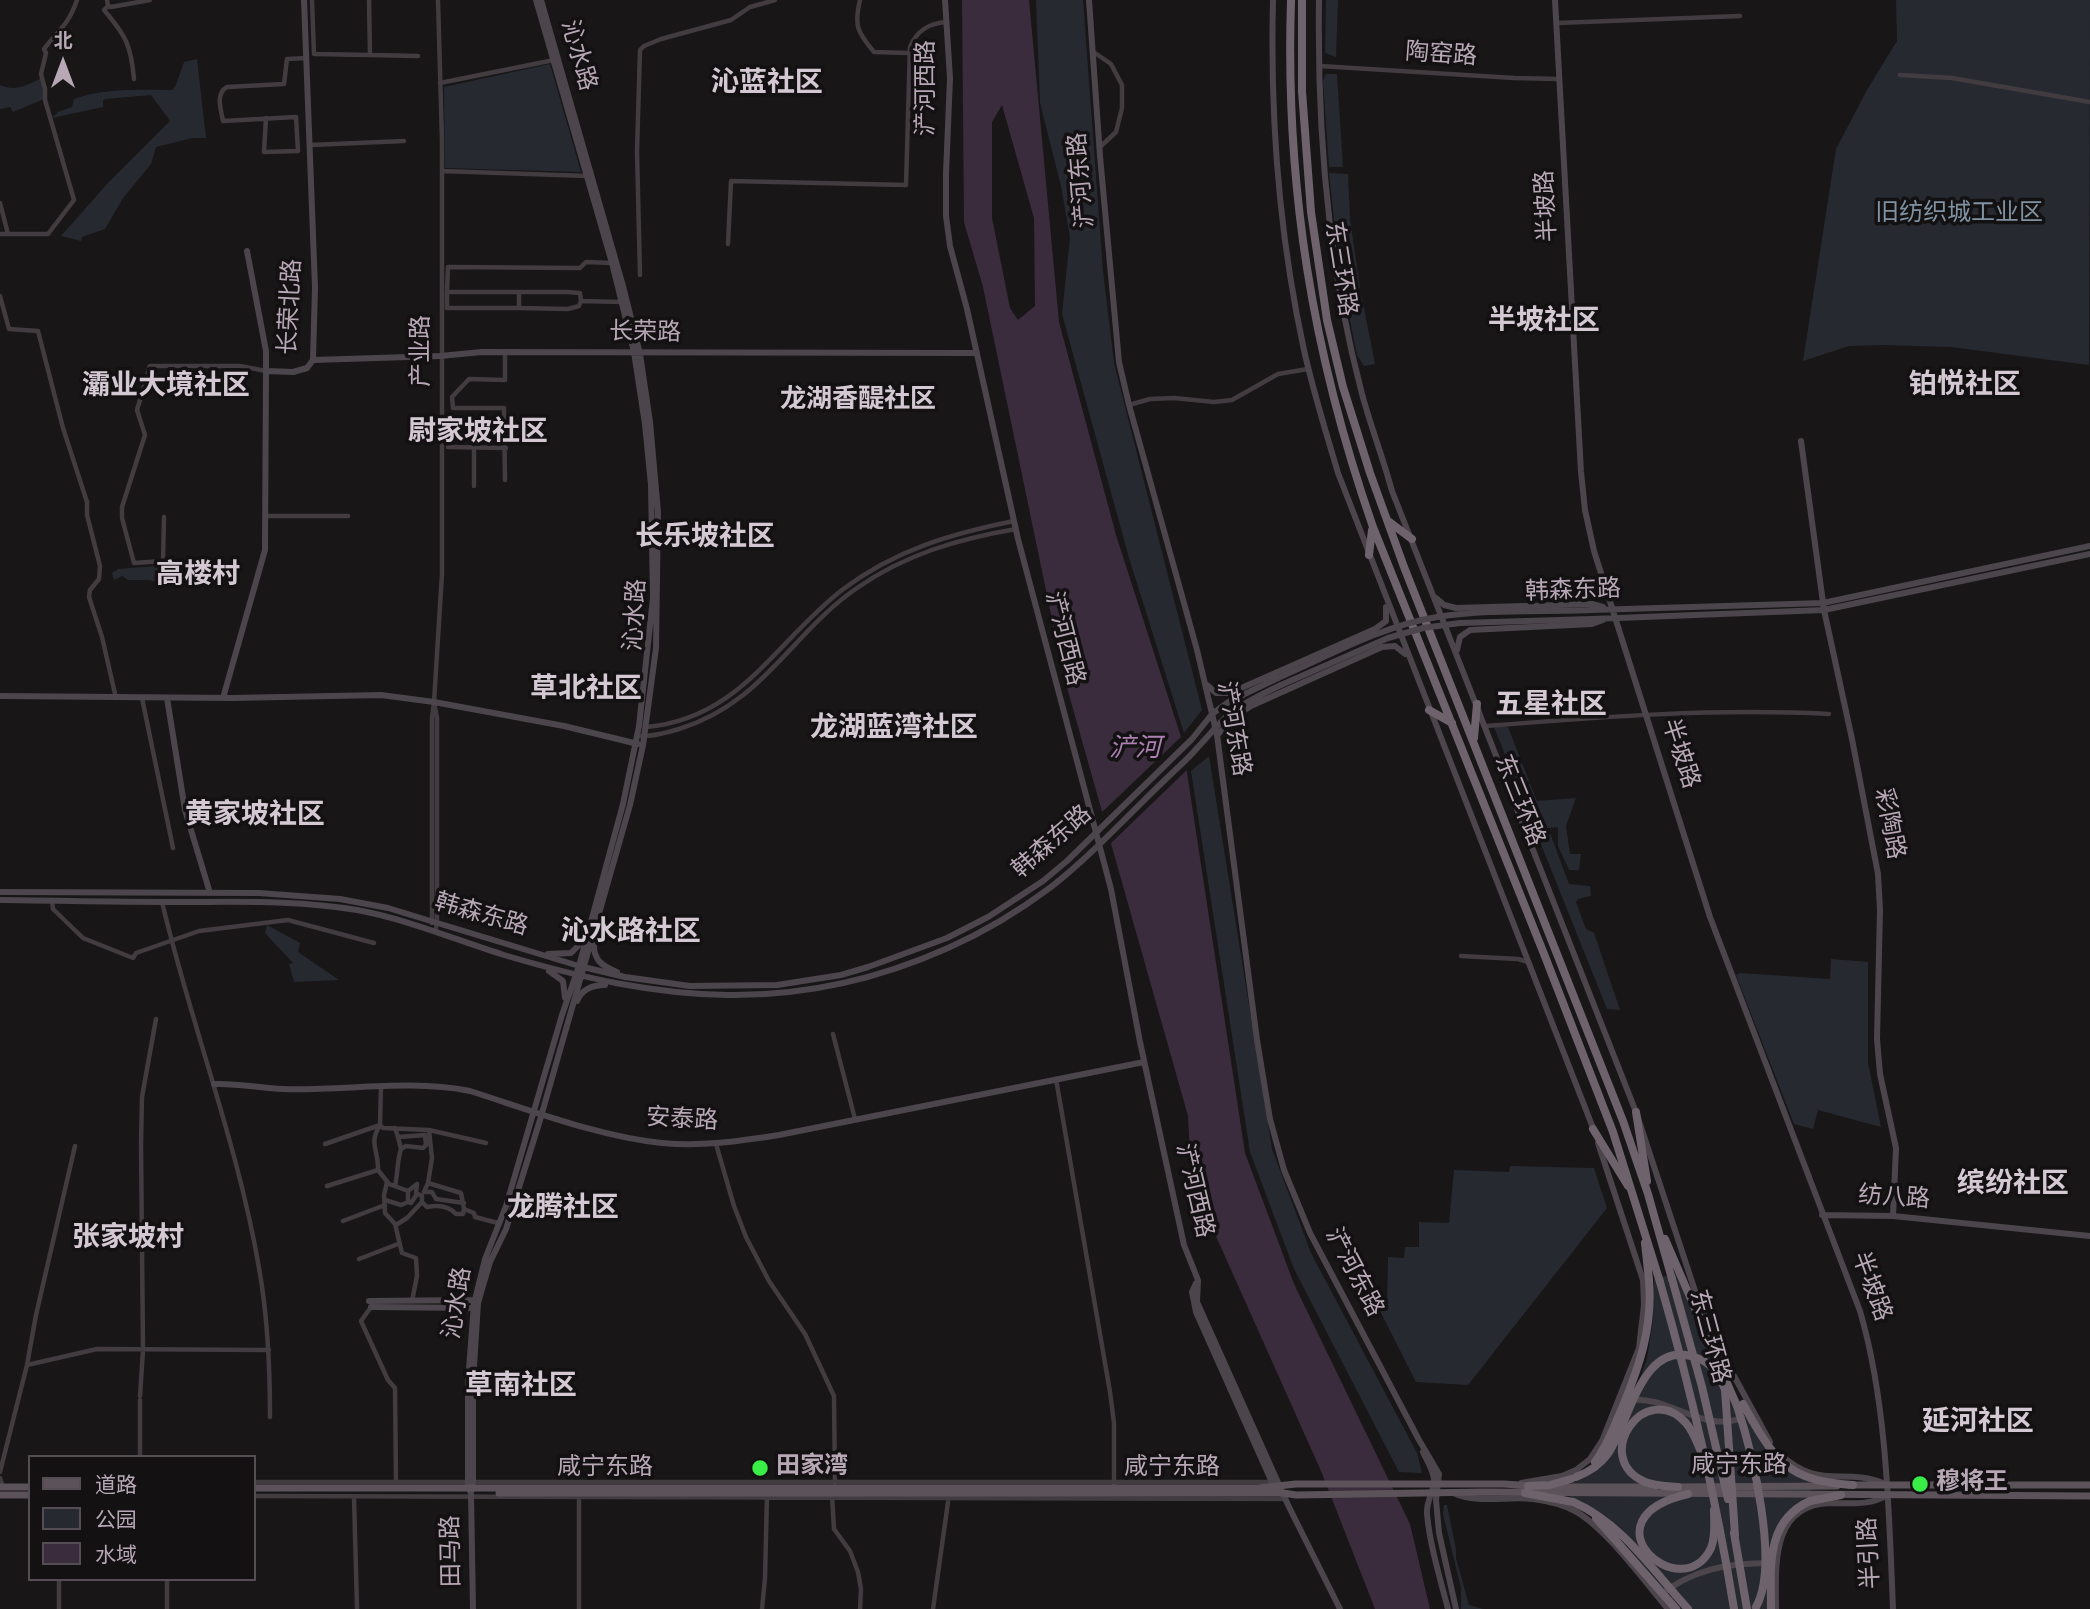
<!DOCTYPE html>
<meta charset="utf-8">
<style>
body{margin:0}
#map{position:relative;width:2090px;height:1609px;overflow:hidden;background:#181617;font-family:"Source Sans 3","Noto Sans SC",sans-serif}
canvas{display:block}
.legend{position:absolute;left:28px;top:1455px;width:228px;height:126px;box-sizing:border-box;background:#131112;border:2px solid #554d54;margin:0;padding:9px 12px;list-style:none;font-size:21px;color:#b8a8b6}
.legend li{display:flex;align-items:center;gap:14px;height:35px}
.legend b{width:35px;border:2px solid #554d54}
.north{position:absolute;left:28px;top:28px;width:70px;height:70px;-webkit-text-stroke:5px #131112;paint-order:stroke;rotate:0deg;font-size:19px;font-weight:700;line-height:28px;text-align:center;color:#b8a8b6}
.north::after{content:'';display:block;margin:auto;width:24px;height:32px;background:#b8a8b6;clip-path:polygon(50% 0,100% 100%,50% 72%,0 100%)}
</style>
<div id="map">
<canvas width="2090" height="1609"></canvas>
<ul class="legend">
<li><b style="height:9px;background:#5c535a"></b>道路</li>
<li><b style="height:19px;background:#262a30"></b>公园</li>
<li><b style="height:19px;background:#3a2c3c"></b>水域</li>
</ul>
<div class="north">北</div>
</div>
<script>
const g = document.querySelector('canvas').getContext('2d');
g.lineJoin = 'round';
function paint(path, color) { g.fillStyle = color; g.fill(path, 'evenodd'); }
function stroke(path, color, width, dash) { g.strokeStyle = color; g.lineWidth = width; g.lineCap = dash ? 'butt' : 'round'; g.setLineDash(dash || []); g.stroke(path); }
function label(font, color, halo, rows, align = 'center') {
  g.font = font + ' "Source Sans 3","Noto Sans SC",sans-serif'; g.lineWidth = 7; g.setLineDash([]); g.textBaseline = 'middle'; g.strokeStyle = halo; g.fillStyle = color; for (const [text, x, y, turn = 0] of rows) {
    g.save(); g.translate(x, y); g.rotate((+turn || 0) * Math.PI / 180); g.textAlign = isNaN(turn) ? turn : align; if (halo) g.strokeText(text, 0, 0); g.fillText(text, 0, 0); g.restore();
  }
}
const green = new Path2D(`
 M1036,0H1083L1103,271L1114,363L1202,710L1184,733L1129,558L1062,314L1070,237L1061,186L1040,103Z
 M1326,0H1338L1336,57L1325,53Z
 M1896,0H2090L2089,365L1951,347L1883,345L1849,346L1803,361L1836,149L1867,90L1897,41Z
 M197,59L206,138H192L156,147L151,164L123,198L105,229L82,237L81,241L61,236L107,184L170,121L151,95L106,99L103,100V107L52,118L58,112L72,107L74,99C106,88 139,90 172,90L176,85L184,62Z
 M550,64L581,172L445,168L444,87Z
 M1326,74H1337L1343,167H1329L1323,81Z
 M42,78L44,99L13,112L10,107L0,109V85C16,92 27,85 42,78Z
 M1329,173L1348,174L1350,219L1360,288L1358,289L1362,298L1375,364L1364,366L1357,355L1339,264Z
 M194,563L170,570L168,587L150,580H128L122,576L114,580L112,573L118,569Z
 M1494,727H1508L1529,781L1524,783L1530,784L1537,801L1576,798L1566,826L1570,854H1581L1579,870H1569L1558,846V827L1548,828L1569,884L1590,886L1591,896L1578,899L1576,902L1586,929L1594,933L1620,1010L1607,1009Z
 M1209,756L1272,1149L1311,1253L1417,1453L1422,1473L1399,1472L1294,1269L1250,1152L1191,771Z
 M267,925L300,943L298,952L339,980L294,982L289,964L293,963L265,933Z
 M1831,959L1868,962V1063L1881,1127L1818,1110L1813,1129L1794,1124L1736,975L1740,973L1830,979Z
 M1510,1166L1594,1168L1607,1208L1468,1385L1416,1382L1378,1307L1387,1306L1388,1257L1404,1258L1405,1247H1419V1222L1449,1223L1454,1170L1509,1172Z
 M1676,1273C1699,1333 1729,1391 1769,1442C1782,1459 1790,1473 1810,1482L1811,1499L1788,1513L1770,1609H1680L1627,1548L1632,1543C1614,1522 1595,1507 1570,1497L1571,1484L1594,1472L1625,1417L1647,1359L1653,1320L1654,1279Z
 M1444,1505H1447L1456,1550V1558L1469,1605L1483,1609H1461V1588L1443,1514Z`);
const water = new Path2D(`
 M962,0H1029L1059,322L1116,535L1182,740L1245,1153L1294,1284L1410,1524L1430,1609H1375L1321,1471L1207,1216L1190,1155L1188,1116L1064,677L983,287L964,222ZM1002,105L1034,218L1035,306L1018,320L1010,308L992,218V122Z`);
const pier = new Path2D(`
 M1184,734L1190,767L1108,846L1099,815Z`);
const street = new Path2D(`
 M107,0L108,6L111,7L150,0
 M312,0L314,54L370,55L369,0
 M860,0C854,25 857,32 874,52L909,53
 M108,6L104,10C126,36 131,45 134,79
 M1557,23L1740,16
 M1092,51L1111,64L1122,85V108L1116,132L1100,147
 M370,55L418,56
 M1320,66L1514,78L1559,79
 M1900,75L1952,78L2090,102
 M440,83L554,60
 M266,118L264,152L298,151L296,117L223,121C221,109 215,94 227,87L284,84L287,59L307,58
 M310,145L404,141
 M442,171L587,176
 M0,203L8,234
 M0,234H48L74,200L45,100V89L41,74L46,53L44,49C59,29 68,26 77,0
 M728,244L731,181L906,185L910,47C917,30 929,23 947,22
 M612,263L586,262L580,268L448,267L447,292H567L580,293L581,301L622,302
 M640,275L637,151L640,50L644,46L661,39L731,20L750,7L775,0
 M447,292V308H519
 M519,292V308L568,309L579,306L581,301
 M0,296L9,329L38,331L63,428L87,502V515L100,566L99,579L90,590L89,597L102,637L116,698
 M1129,405L1150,399L1174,398L1214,402L1232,400L1278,374L1308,369
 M448,447L506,448
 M474,447V486
 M505,480L504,408H453L452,397L469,379L505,380V352
 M266,516H348
 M164,517L163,561L134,563L122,518V507L145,435L137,410L150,366H240L266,371
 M142,698L173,848
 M434,702L442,574V141L438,0
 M1486,726C1600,717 1714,708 1829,714
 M646,727C740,719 775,642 842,590C895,550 950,534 1014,521
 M638,736C652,737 666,733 679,729C764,703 790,634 857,588C906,554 958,539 1016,529
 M52,901L53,909L83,938L133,958L136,953L199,931L288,920L374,943
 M162,902C191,1025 238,1144 259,1268C268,1318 270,1367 270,1417
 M432,923V718L434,702L437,718V923L435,932
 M1461,956L1518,959L1528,962
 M833,1034L855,1119
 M1056,1079L1110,1392L1114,1423V1484
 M381,1086L380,1125L383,1128L429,1130L432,1158L428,1183L461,1193L464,1209L474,1213L475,1217L498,1223
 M395,1128L398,1137L425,1135L426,1145L423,1148L406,1146L401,1149L398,1137
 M429,1130L486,1143
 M325,1144L380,1125C368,1144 379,1150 378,1170L389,1184L408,1191L417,1184L416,1193L422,1196V1202L427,1207C437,1205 448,1205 456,1214H463L464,1209
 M716,1144L734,1206L746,1237L769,1281L805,1334L834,1396L835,1483
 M387,1182L384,1195L385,1213L395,1224L402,1253L416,1258L417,1276L412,1301
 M428,1183L424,1192H432L436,1199L464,1203
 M327,1186L378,1170
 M395,1186C398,1173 397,1161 401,1149
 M408,1191V1202L411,1203L417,1194
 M385,1200L401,1205L408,1202
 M343,1221L385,1205
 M396,1225L407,1218L422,1202
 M359,1259L398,1244
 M371,1307L361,1321L388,1380L395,1388L396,1482
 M27,1365L97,1349L269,1350
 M140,1396L143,1350L141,1144L142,1097L156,1019
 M140,1400V1457
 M0,1472L27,1365L36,1315L75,1146
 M0,1478L3,1487
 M254,1482H1274
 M832,1495L834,1529L850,1551L858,1572L861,1589L860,1609
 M254,1496L1282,1499L1283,1493
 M354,1497L357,1608
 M59,1579V1609
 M167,1579V1609
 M579,1609V1497
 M762,1609L765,1578L767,1495
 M933,1609L949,1495`);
const secondary = new Path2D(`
 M945,0L950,78L946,173V216L950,246L967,309L1018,539L1111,889L1140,1042L1184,1245L1198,1280L1197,1302L1289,1507L1340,1609
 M1089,0L1100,156L1119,362L1129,405L1197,650L1217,735L1257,1040L1270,1119L1284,1170L1310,1233L1419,1440L1439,1474L1436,1500L1439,1533L1456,1609
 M1273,0C1270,117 1279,235 1304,350C1313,391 1326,432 1338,473L1595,1133
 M1319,0C1317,133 1328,266 1362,394C1371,427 1383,458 1392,491L1636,1112L1699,1303L1722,1354L1770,1442
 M1555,0L1581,472L1585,510L1594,551L1710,917L1860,1311C1887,1403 1889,1513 1893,1609
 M247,251L266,351V371
 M313,360L440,356L482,352L977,353
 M1801,441L1824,610L1852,739L1878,874L1880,910L1877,1039L1880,1074L1896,1148L1893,1216
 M1436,598L1444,605L1456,608L1592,604L1603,607
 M1592,610L1823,603L2090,546
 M1592,619L1824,610L2090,554
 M1457,650L1460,637L1470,630L1592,624L1603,620
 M1207,685L1216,693H1230L1375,629L1386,621V607
 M0,696L232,698L381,695L434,702L564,726L638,744
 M167,698L185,810L210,893
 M223,698L265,550L266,371L293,372L307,368L313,360L315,287L304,0
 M1217,735L1240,713L1251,706L1382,647L1395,646L1405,654
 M0,892L259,893L340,899L388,908L579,966L625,977L690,986L777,985L841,975L868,967L947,938L988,917L1043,881L1067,861L1192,739L1212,714L1230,701L1278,678
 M0,900C61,901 121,902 182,902C240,902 299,900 357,910C407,919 456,940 504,955C662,1002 794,1017 948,948C984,932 1019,911 1051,887C1091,856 1131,812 1168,777C1178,767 1189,758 1198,747C1209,736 1219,722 1232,712C1247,701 1264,693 1281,685
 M594,943C593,960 602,966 617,972
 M548,954L571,953L578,946L585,932
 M549,971L563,981L565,998
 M577,1001C582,989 592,985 605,985
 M214,1084C237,1083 260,1088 283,1089C345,1091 408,1079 470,1091C530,1110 600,1137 662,1143C702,1147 740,1141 779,1135L1144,1062
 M1822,1215L1893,1216L2090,1236
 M1196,1283L1192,1292L1196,1312L1275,1489
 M369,1301L475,1300
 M371,1307L473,1308
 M1631,1400C1670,1396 1702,1433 1742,1418
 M1423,1452C1427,1461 1435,1473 1434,1482C1433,1494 1426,1501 1427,1514C1430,1546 1440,1578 1448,1609
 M1779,1453C1819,1492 1844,1466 1885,1484
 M1521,1483L1562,1476L1576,1470L1590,1459L1602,1441L1639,1348L1644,1305L1643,1280L1598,1143
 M470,1491L468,1488V1382L474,1304L485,1259L506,1206L562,1015L579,966L623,804L639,726L653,598L651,485L645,424L634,352L612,263L536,0
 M1453,1493C1478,1504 1507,1496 1533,1499C1548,1501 1562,1504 1575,1511C1606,1528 1644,1581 1668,1609
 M1659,1596C1693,1569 1728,1563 1770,1563
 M473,1609L471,1493L473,1482V1382L478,1303L490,1262L506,1229L540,1120L630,805L643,745L656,648L658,512L650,422L640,354L623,286L541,0
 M1776,1609C1776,1567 1770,1505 1830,1503C1851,1503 1869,1506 1888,1495`);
const primary = new Path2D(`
 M1849,1485H2090
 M0,1487H30
 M1548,1487H1655
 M1674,1487L1837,1486
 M254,1488H1258L1296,1484H1504L1533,1486
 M499,1493H1283L1296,1495L1484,1492L2090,1496
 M0,1495H30`);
const highway = new Path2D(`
 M1291,0C1285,185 1312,352 1373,527L1546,959L1613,1132L1660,1282
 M1302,0V91L1311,212L1327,320L1343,387L1370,473L1404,567L1623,1121L1648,1194L1672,1279
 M1388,521L1412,539
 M1369,555L1372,530
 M1429,710L1452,723
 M1474,738L1477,704
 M1636,1112L1647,1181
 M1593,1129L1628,1186
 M1665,1239L1737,1406
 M1645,1243L1649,1280
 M1752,1420C1780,1469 1797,1481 1853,1485
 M1528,1486L1550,1485L1571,1479
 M1678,1487C1667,1486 1655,1486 1645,1482C1590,1458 1645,1378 1686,1423C1693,1431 1697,1442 1701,1452
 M1525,1493L1573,1502
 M1688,1494C1580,1519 1682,1609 1711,1548C1716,1536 1714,1522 1714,1510
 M1810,1501L1841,1495`);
const secondaryBridge = new Path2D(`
 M1278,678C1329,656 1381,626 1437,617C1487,609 1541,612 1592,610
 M1281,685L1388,638L1423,628L1460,623L1592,619`);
const highwayBridge = new Path2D(`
 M1672,1279L1702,1387L1728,1499
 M1660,1282C1691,1390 1716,1498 1734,1609
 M1743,1404L1752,1420
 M1737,1406C1752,1451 1780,1564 1756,1607
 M1595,1462C1608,1445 1614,1426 1622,1408C1640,1365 1653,1326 1649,1280
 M1576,1477C1589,1472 1599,1466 1607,1455C1630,1424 1641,1336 1697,1358C1712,1363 1720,1376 1725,1390L1735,1535
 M1573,1502C1622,1523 1653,1571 1688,1609
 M1596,1518L1676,1609
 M1734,1533L1747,1609
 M1771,1609C1771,1568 1765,1521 1810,1501`);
const markers = [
 [760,1468,9,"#38ee47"],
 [1920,1484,9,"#38ee47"]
];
const streetNames = [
 ["沁水路",577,56,74],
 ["陶窑路",1441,56,4],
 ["浐河西路",928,88,-90],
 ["浐河东路",1083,180,-95],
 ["半坡路",1548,206,-93],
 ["东三环路",1339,269,81],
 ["长荣北路",292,307,-87],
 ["长荣路",645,334,1],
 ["产业路",423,351,-90],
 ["韩森东路",1573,592,-2],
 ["沁水路",637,615,-87],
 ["浐河西路",1063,639,76],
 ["浐河东路",1232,729,80],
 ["半坡路",1679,754,72],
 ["东三环路",1518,801,68],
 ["彩陶路",1888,824,79],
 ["韩森东路",1053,843,-41],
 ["韩森东路",481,916,16],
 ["安泰路",682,1121,3],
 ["浐河西路",1193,1191,77],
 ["纺八路",1894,1199,4],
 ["浐河东路",1353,1273,62],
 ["半坡路",1870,1287,70],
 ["沁水路",459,1303,-81],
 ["东三环路",1708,1337,75],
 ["咸宁东路",1739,1467],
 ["咸宁东路",605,1469],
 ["咸宁东路",1172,1469],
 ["田马路",453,1551,-91],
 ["半引路",1871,1553,-93]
];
const parkNames = [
 ["旧纺织城工业区",1959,215]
];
const poiNames = [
 ["田家湾",776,1468],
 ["穆将王",1936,1484]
];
const neighbourhoodNames = [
 ["龙湖香醍社区",858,401]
];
const waterNames = [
 ["浐河",1135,750]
];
const quarterNames = [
 ["沁蓝社区",767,85],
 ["半坡社区",1544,323],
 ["铂悦社区",1965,387],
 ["灞业大境社区",166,388],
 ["尉家坡社区",478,434],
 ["长乐坡社区",705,539],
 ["高楼村",198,577],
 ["草北社区",586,691],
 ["五星社区",1551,707],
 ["龙湖蓝湾社区",894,730],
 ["黄家坡社区",255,817],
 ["沁水路社区",631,934],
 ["缤纷社区",2013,1186],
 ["龙腾社区",563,1210],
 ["张家坡村",128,1240],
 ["草南社区",521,1388],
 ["延河社区",1978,1424]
];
paint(green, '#262a30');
paint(water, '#3a2c3c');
paint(pier, '#181617');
stroke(street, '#423c40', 4.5);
stroke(secondary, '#4d454c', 6);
stroke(primary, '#5c535a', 7);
stroke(highway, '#6e636c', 8);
stroke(secondaryBridge, '#4d454c', 6);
stroke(highwayBridge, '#6e636c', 8);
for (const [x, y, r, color] of markers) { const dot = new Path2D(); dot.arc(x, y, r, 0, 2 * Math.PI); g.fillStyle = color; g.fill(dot); stroke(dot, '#131112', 2.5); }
label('24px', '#b8a8b6', '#131112', streetNames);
label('24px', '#8092a2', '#131112', parkNames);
label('bold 24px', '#b8a8b6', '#131112', poiNames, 'left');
label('bold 26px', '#d4c9d2', '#131112', neighbourhoodNames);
label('italic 26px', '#ac80b2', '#131112', waterNames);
label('bold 28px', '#d4c9d2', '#131112', quarterNames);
</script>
